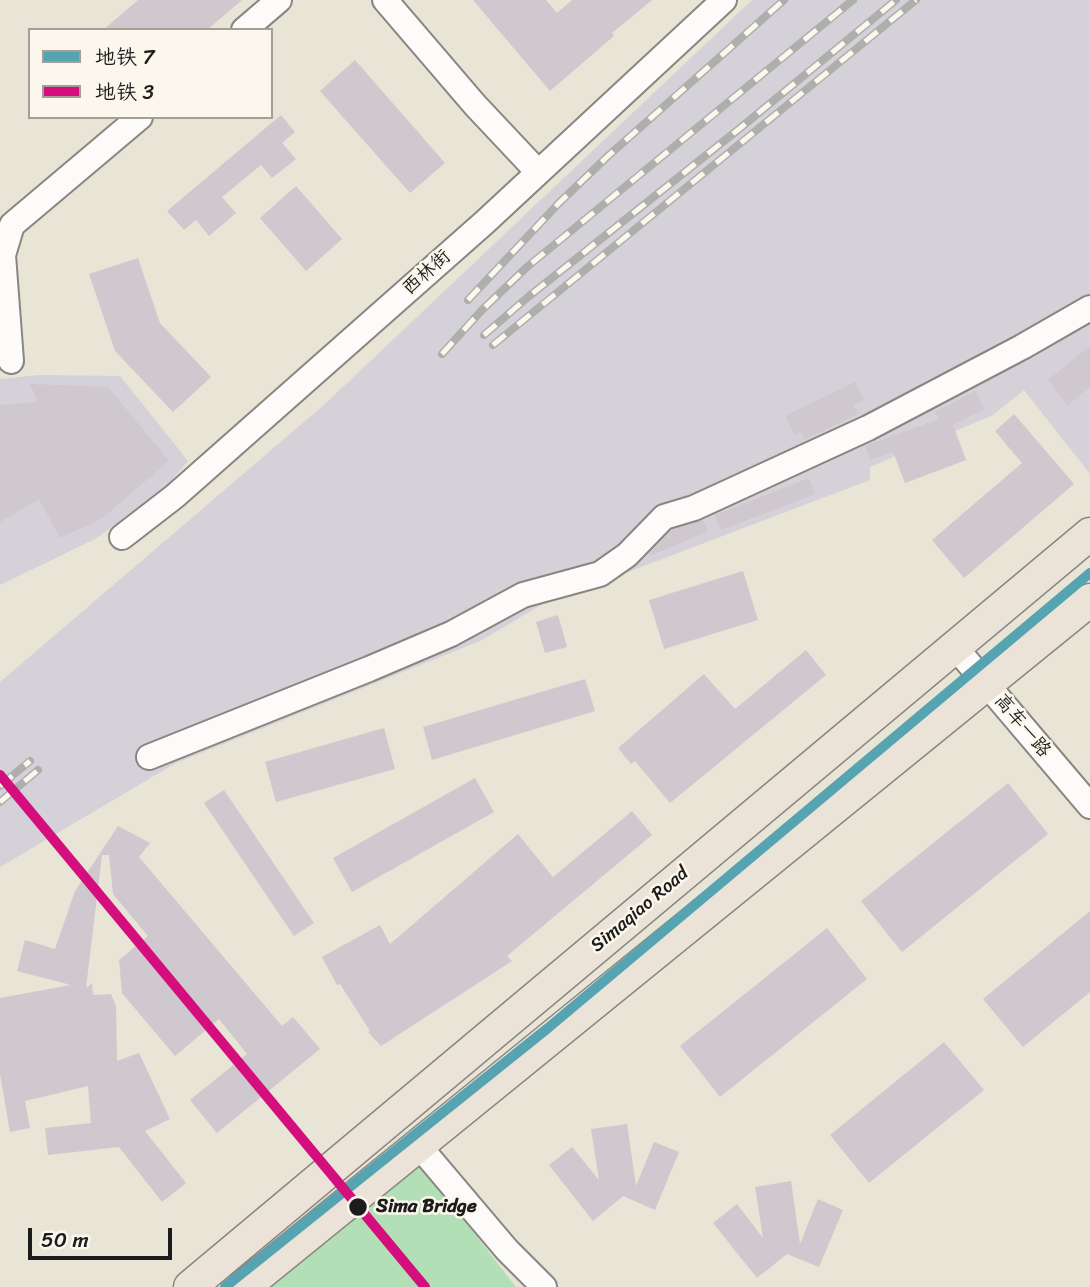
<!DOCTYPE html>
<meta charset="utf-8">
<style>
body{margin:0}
#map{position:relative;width:1090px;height:1287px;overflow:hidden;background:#e8e4d6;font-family:Sriracha,"LXGW WenKai TC",sans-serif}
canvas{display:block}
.legend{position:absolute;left:28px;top:28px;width:245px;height:91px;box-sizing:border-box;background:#fbf7ec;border:2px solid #a29f99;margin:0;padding:9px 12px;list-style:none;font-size:21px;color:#1c1c1c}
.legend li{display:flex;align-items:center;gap:14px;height:35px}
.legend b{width:35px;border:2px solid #a29f99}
.scale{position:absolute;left:28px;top:1228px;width:144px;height:32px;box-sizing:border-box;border:4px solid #1c1c1c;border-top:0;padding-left:9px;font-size:21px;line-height:24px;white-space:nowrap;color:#1c1c1c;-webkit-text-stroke:5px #fbf7ec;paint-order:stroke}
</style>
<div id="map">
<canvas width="1090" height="1287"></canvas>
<ul class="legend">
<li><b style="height:9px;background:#56a4b1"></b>地铁 7</li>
<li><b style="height:9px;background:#d40f7d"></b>地铁 3</li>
</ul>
<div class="scale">50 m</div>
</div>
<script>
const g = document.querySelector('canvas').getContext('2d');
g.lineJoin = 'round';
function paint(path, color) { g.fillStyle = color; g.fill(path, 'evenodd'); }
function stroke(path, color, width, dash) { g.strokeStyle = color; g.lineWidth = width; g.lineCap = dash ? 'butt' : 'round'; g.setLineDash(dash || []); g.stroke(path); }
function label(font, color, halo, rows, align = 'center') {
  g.font = font + ' Sriracha,"LXGW WenKai TC",sans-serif'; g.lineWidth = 5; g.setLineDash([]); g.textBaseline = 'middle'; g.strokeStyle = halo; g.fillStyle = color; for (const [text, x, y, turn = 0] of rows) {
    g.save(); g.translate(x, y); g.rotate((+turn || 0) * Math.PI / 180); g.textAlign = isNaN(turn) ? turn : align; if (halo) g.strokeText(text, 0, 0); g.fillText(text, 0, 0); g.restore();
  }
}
const industrial = new Path2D(`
 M752,0H1090V474L1024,390L993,415L870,467V480L541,605L480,641L176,763L0,867V682L325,404Z
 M39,375L120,376L188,461L161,493L95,539L0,585V379Z`);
const green = new Path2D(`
 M419,1162L516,1287H265Z`);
const building = new Path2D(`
 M138,0H242L207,30H103Z
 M473,0H546L557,13L572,0H652L612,33L614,36L550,91Z
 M355,60L445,163L410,193L320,91Z
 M281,115L295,132L282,143L296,159L272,178L261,165L222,197L236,213L209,236L196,220L184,230L167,211Z
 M296,186L342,239L306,271L260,218Z
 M138,258L160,323L211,377L173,412L115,351L89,274Z
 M1090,346V387L1068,405L1048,380Z
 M855,382L864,400L853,405L858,414L804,440L800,432L795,435L785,416Z
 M30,384L108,387L169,461L101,519L60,538L39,499L0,522V405L38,402Z
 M975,391L984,409L953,425L966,460L905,483L893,452L870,460L865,446L939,419L935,412Z
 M1014,414L1074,484L964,578L932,540L1022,463L995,431Z
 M809,478L815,494L721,530L715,515Z
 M703,520L708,531L650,556L649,553L672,530Z
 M743,571L758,620L664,649L649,600Z
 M558,615L567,647L545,653L536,622Z
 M806,650L826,675L670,803L635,761L631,764L618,748L704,674L735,709Z
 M585,679L595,711L432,760L423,727Z
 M384,728L395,769L276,802L265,762Z
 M475,778L494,812L352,892L333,858Z
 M1008,783L1048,834L902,952L861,901Z
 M224,790L314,923L294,936L204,803Z
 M632,811L652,835L507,956L512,961L381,1046L368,1032L370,1031L340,984L337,985L322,957L380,925L390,944L518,834L553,877Z
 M118,826L150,843L139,857L282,1026L293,1017L320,1049L217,1133L190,1100L247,1054L219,1019L175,1056L122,993L119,960L148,936L113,894L109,855H102L86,988L92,983L93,995L111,994L116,1006L117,1061L139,1053L170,1119L145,1131L186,1183L162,1202L119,1147L48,1155L45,1128L91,1123L88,1086L25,1101L30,1128L10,1132L0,1074V998L71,985L17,971L25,940L55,949L75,891Z
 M1090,911V992L1023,1047L983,999Z
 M827,928L867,979L720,1097L680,1046Z
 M944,1042L984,1090L869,1183L830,1135Z
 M627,1124L636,1186L654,1142L679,1152L655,1210L623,1196L593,1221L549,1165L572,1147L599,1180L591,1129Z
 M791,1181L800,1244L818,1199L843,1210L819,1267L787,1254L757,1278L713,1223L737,1204L763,1238L755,1187Z`);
const minor = new Path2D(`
 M385,0L475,105L538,172
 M244,30L279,0
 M11,361L3,255L12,225L140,117
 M122,537L175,496L485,222L724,0
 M955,647L1090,806
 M149,757L369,669L451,634L523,595L600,574L627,555L664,517L694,508L868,428L1022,347L1090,308
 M419,1146L507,1250L544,1287`);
const major = new Path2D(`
 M190,1287L1090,534
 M244,1287L1090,600`);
const rail = new Path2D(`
 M468,300L559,203L608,156L784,0
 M484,335L528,297L739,129L896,0
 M493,345L916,0
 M442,354L482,310L527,267L853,0
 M0,786L30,761
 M0,802L38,770`);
const metro1 = new Path2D(`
 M225,1287L548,1028L1090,573`);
const metro2 = new Path2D(`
 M0,775L425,1287`);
const markers = [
 [358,1207,10,"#1c1c1c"]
];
const streetNames = [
 ["西林街",427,273,-42],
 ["高车一路",1022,726,50],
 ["Simaqiao Road",640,910,-40]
];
const stopNames = [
 ["Sima Bridge",376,1207]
];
paint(industrial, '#d4d1d9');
paint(green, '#b3dfb7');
paint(building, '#cfc8ce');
stroke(minor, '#888680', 28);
stroke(major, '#888680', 35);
stroke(minor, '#fcfbf9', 24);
stroke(major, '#ebe2d8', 32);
stroke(rail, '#aeaeac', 8);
stroke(rail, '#fbf7ec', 5, [16]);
stroke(metro1, '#56a4b1', 10);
stroke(metro2, '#d40f7d', 10);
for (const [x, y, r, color] of markers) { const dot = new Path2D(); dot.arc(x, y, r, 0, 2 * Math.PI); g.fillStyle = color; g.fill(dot); stroke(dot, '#fbf7ec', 2.5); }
label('19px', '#1c1c1c', '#fbf7ec', streetNames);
label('bold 19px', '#1c1c1c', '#fbf7ec', stopNames, 'left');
</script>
